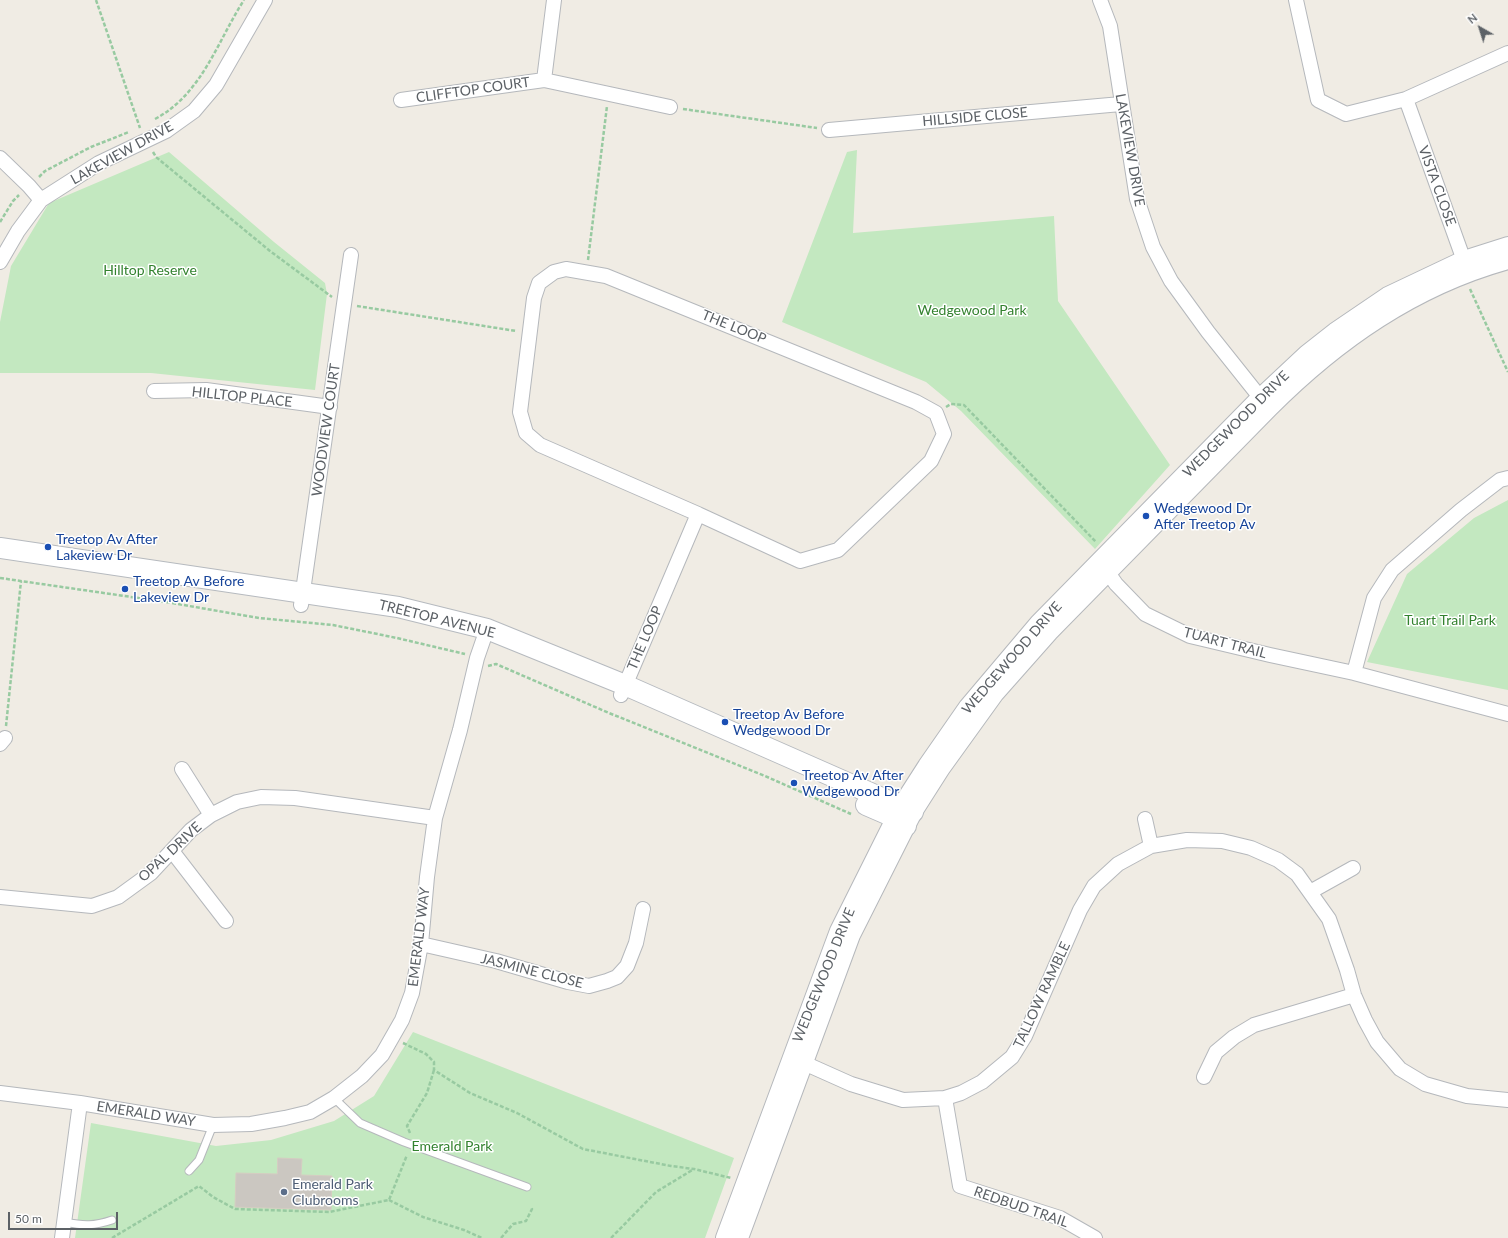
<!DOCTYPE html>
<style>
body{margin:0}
#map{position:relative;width:1508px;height:1238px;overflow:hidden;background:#f0ece4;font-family:Lato,sans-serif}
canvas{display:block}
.north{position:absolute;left:1460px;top:8px;width:40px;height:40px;-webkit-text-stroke:3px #fff;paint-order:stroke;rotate:321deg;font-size:11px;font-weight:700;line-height:16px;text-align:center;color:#5c6166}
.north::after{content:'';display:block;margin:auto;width:14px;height:18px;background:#5c6166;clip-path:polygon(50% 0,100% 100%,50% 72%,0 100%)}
.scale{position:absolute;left:8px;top:1212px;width:110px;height:18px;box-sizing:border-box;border:2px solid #5c6166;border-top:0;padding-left:5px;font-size:12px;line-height:14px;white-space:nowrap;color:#5c6166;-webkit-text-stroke:3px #fff;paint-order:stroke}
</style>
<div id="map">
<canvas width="1508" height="1238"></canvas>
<div class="north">N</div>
<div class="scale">50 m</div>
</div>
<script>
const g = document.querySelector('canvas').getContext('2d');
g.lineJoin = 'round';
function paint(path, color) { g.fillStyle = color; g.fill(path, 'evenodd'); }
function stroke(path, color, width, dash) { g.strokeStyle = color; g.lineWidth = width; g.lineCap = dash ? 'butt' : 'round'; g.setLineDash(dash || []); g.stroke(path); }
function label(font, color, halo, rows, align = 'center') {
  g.font = font + ' Lato,sans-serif'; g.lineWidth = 3; g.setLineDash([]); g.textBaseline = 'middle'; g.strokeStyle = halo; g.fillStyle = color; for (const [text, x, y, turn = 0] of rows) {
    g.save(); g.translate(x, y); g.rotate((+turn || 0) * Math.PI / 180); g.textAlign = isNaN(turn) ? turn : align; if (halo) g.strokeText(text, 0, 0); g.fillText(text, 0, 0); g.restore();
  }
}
const green = new Path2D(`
 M857,150L853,233L1054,216L1058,301L1170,465L1095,549L961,411L926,382L782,322L847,152Z
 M169,152L274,242L325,283L327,294L315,390L151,373H0V322L11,266L49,203Z
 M1508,500V690L1367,662L1407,574L1474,518Z
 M413,1032L734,1158L705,1238H75L91,1123L216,1146L271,1140L334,1121L374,1096Z`);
const building = new Path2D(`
 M278,1158L302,1159L301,1175L332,1176L331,1210L235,1207L236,1173L277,1174Z`);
const path = new Path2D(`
 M96,0L140,128
 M683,109L817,128
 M155,119C202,94 217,42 244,0
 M153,152L156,157L270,251L332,297
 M39,177L45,171L91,147L129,132
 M0,222L13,201L19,195
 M588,260L607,106
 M1470,289L1508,372
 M357,306L516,331
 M946,407L951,404L964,405L1096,542
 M0,578L166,602L259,618L333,625L397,638L465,654
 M488,666L496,664L609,713L765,776L851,814
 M6,726L21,581
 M403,1043L426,1054L434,1062V1070L470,1093L517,1113L583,1149L671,1166L694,1169L731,1178
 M410,1133L407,1126L427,1093L434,1070
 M389,1200L423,1217L464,1230L482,1238
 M112,1238L199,1186L213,1197L235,1209L329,1212L389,1200L407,1155
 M501,1238L513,1224L526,1221L532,1209L531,1207
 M611,1238L656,1192L694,1169`);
const service = new Path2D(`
 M334,1098L360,1123L404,1142L527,1187
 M189,1171L199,1160L213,1125
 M65,1222C84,1226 94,1226 112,1220`);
const minor = new Path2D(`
 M1100,0L1110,26L1137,199L1153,247L1171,281L1208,332L1267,406
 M1296,0L1318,100L1346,114L1406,99L1508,53
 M544,80L554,0
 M1406,99L1467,269
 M401,100L544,80L670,107
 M829,130L1121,104
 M0,158L29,186L41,200
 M0,262L18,231L41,200L99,163L166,131L194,111L216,85L265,0
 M154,391L206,390L330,407
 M1102,564L1116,584L1145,614L1190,636L1270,655L1354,673L1508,714
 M301,605L351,255
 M1354,673L1374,598L1392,570L1461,510L1500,480L1508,478
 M621,695L698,514L800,561L838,550L931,461L944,434L936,413L916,402L606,276L566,269L554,272L539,283L534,298L520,412L526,433L540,445L698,514
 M0,744L5,738
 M182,769L211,815
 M1145,819L1151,846
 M172,851L226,921
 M1310,892L1353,868
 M0,897L92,906L118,897L151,873L191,830L211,815L237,802L261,797L295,798L435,818
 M421,944L496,961L568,982L589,986L607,981L617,977L627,966L636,943L643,909
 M795,1059L851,1084L903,1100L945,1098L961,1093L982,1082L1012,1057L1025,1036L1080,910L1094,886L1118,864L1151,846L1187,840L1222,841L1251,848L1278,860L1297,874L1329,919L1347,970L1354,995L1365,1020L1377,1042L1400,1069L1425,1084L1467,1096L1508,1100
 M1204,1077L1216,1052L1234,1037L1254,1025L1354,995
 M0,1093L80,1103L213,1125L251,1124L285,1118L310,1112L334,1098L362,1076L382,1055L402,1020L412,993L421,944L427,877L435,818L460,730L477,658L487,629
 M945,1098L960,1186L1060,1218L1095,1238
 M62,1238L80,1103`);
const tertiary = new Path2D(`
 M725,1238L839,931L902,805L927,766L968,707L1039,623L1260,398L1307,354L1335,332L1388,296L1464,260L1508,246
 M739,1238L851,935L913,812L941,768L995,693L1049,632L1269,408C1337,340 1414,286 1508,260`);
const secondary = new Path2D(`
 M0,548L398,607L487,629L625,685L884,799L902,805L913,812
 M866,805L896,818L906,826`);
const markers = [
 [1146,516,4,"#1a4fb4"],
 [48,547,4,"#1a4fb4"],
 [125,589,4,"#1a4fb4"],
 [725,722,4,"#1a4fb4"],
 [794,783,4,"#1a4fb4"],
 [284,1192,4,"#5c6f8a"]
];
const streetNames = [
 ["CLIFFTOP COURT",473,90,-8],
 ["HILLSIDE CLOSE",975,117,-5],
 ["LAKEVIEW DRIVE",1130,150,80],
 ["LAKEVIEW DRIVE",122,153,-29],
 ["VISTA CLOSE",1437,186,70],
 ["THE LOOP",734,327,22],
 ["HILLTOP PLACE",242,397,6],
 ["WEDGEWOOD DRIVE",1236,424,-45],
 ["WOODVIEW COURT",326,430,-82],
 ["TREETOP AVENUE",437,619,14],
 ["THE LOOP",645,638,-67],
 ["TUART TRAIL",1225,643,15],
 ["WEDGEWOOD DRIVE",1012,658,-49],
 ["OPAL DRIVE",170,852,-43],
 ["EMERALD WAY",419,937,-83],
 ["JASMINE CLOSE",532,971,14],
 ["WEDGEWOOD DRIVE",824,975,-68],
 ["TALLOW RAMBLE",1042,995,-65],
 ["EMERALD WAY",146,1114,9],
 ["REDBUD TRAIL",1021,1207,19]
];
const parkNames = [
 ["Hilltop Reserve",150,270],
 ["Wedgewood Park",972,310],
 ["Tuart Trail Park",1450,620],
 ["Emerald Park",452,1146]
];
const transitNames = [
 ["Wedgewood Dr",1154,508],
 ["After Treetop Av",1154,524],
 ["Treetop Av After",56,539],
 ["Lakeview Dr",56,555],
 ["Treetop Av Before",133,581],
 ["Lakeview Dr",133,597],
 ["Treetop Av Before",733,714],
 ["Wedgewood Dr",733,730],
 ["Treetop Av After",802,775],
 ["Wedgewood Dr",802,791]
];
const serviceNames = [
 ["Emerald Park",292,1184],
 ["Clubrooms",292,1200]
];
paint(green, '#c3e8c0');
paint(building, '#cbc7c1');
stroke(building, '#d5cdc2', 1);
stroke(service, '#b5b8bc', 9);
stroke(minor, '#b5b8bc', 16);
stroke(tertiary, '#b5b8bc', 20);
stroke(secondary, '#b6babf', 22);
stroke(path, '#98caa1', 2.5, [4, 2]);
stroke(service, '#fff', 7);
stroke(minor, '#fff', 14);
stroke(tertiary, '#fff', 18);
stroke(secondary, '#fff', 20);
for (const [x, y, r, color] of markers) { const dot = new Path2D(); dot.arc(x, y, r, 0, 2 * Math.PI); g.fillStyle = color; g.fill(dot); stroke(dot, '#fff', 1.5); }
label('14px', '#5c6166', '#fff', streetNames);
label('14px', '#33822f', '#fff', parkNames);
label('14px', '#164399', '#fff', transitNames, 'left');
label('14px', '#4e5e75', '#fff', serviceNames, 'left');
</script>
